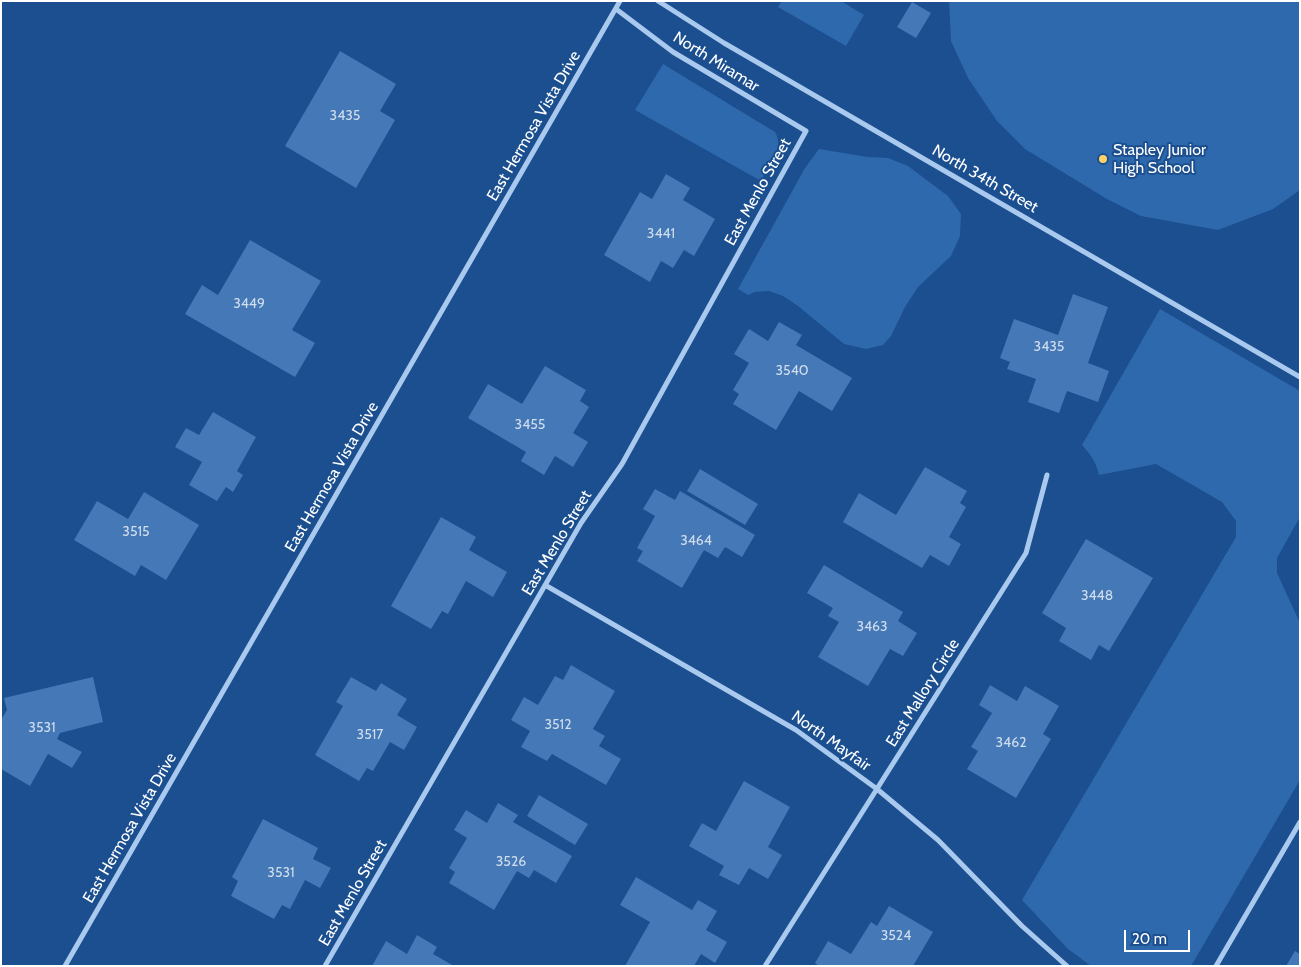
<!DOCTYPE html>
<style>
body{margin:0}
#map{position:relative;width:1301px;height:967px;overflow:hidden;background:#1b4f8f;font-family:Cabin,sans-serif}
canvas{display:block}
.frame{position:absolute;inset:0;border:2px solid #fff;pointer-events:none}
.scale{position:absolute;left:1124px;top:930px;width:66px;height:22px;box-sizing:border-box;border:2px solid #fff;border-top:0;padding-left:6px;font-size:15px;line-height:18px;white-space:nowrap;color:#fff;-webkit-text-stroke:4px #1b4f8f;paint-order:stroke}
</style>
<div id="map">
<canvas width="1301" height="967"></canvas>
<div class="frame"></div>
<div class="scale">20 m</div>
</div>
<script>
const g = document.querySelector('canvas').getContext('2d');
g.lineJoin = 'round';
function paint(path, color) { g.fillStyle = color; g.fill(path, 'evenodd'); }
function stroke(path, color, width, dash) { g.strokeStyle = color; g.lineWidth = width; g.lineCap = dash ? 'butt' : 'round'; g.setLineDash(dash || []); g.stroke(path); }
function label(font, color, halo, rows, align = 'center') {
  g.font = font + ' Cabin,sans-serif'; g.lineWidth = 4; g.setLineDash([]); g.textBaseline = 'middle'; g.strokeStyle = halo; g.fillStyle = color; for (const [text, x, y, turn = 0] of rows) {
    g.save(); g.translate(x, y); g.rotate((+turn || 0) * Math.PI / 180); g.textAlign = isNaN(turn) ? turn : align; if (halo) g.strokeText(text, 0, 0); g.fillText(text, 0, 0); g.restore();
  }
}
const green = new Path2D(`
 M782,1H841L864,15L846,46L778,7Z
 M949,1H1300V190L1273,209L1218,230L1141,216L1107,199L1025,149L997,121L968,78L951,41Z
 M663,64L775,132C785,148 768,167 761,181L635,110Z
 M819,149L868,157L888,158L908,166L948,196L961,214L960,236L951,256L918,287L905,307L891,336L883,345L866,349L844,344L798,306L783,296L769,291L755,292L748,295L738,289L805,168Z
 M1160,309L1300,391V517L1277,558V573L1300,623V780L1191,966H1091L1068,949L1022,900L1236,537V521L1222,502L1156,464L1099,475C1096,462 1091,455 1082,445Z`);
const building = new Path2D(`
 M912,2L931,13L916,38L897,27Z
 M340,51L396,84L380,111L395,120L356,188L285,146Z
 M666,174L690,188L683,200L715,219L694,256L684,250L673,268L661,261L650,282L604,255L640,192L652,199Z
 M250,240L321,281L292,330L315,343L295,377L185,314L202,285L218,295Z
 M1073,294L1108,307L1088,363L1109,371L1098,402L1067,391L1059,413L1028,402L1036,379L1007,369L1010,362L1000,358L1014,319L1058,335Z
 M779,322L802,335L796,345L852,378L832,411L799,391L776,430L733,404L739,394L733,390L749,363L734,354L749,329L768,341Z
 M545,366L586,390L580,401L589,407L573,433L588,442L573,467L555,456L544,475L521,461L526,452L468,418L488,384L522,404Z
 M213,412L256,437L237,471L243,475L233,492L226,487L217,501L189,485L202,462L175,447L186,428L199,435Z
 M925,467L967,491L960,503L966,507L949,537L961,544L949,566L930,555L922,568L843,522L859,493L896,515Z
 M700,469L758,504L745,525L687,491Z
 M655,489L675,500L680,491L755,535L742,557L725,547L718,558L704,550L682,588L637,561L643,551L637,548L655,516L643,509Z
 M144,492L199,525L166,580L141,565L135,576L74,540L97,501L128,519Z
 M441,517L476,537L469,550L507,572L493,597L466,581L448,614L442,611L431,629L391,606Z
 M1086,539L1153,578L1109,651L1099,645L1091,660L1059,641L1066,628L1042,613Z
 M824,565L903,612L898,621L917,633L903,656L890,649L868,686L818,657L839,622L828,616L833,608L807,593Z
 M571,665L615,691L593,729L605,736L599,746L621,759L606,785L552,754L547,761L521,747L530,731L511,720L524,697L538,705L555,676L563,680Z
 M93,677L103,722L60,733L57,739L82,752L72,768L48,754L30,786L1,769V720L7,710L4,698Z
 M351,677L376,691L381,683L407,699L397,715L417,727L404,750L390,742L373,771L367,768L359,781L315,755L343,706L336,702Z
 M990,685L1017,701L1025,686L1059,706L1043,734L1051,739L1016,798L967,769L978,751L971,747L992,713L979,705Z
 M744,781L790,807L768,847L782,855L768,879L749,868L739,885L719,875L724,866L689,846L702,823L716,831Z
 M539,795L588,824L575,845L527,816Z
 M498,803L518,815L513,822L572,856L556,883L534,870L529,878L517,871L494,910L449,883L455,872L449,868L467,838L454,830L466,810L487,823Z
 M263,819L318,848L313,859L331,868L320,888L305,880L290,909L282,905L274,919L231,896L238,881L232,877Z
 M636,877L692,910L698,900L717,911L706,930L727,942L715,963L701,954L694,966H625L650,922L620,905Z
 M889,906L933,932L913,966H819L815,963L828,941L851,954L871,922L877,926Z
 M417,935L437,947L433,954L454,966H372L386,941L407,954Z
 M1295,951L1300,954V966H1286Z`);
const minor = new Path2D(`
 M658,1L724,43L1300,377
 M545,585L796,730L877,789L938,840L1022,926L1067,966
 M65,966L620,1
 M325,966L581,523L622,464L806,131L673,52L616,9
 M765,966L1026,553L1047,475
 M1216,966L1300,822`);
const markers = [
 [1103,159,5,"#ffd166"]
];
const numberNames = [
 ["3435",345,116],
 ["3441",661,234],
 ["3449",249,304],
 ["3435",1049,347],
 ["3540",792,371],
 ["3455",530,425],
 ["3515",136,532],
 ["3464",696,541],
 ["3448",1097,596],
 ["3463",872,627],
 ["3512",558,725],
 ["3531",42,728],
 ["3517",370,735],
 ["3462",1011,743],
 ["3526",511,862],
 ["3531",281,873],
 ["3524",896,936]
];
const streetNames = [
 ["North Miramar",716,62,32],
 ["East Hermosa Vista Drive",534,126,-60],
 ["North 34th Street",985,179,30],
 ["East Menlo Street",758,192,-61],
 ["East Hermosa Vista Drive",332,477,-60],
 ["East Menlo Street",557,543,-59],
 ["East Mallory Circle",923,693,-58],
 ["North Mayfair",831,741,35],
 ["East Hermosa Vista Drive",130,828,-60],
 ["East Menlo Street",353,893,-60]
];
const poiNames = [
 ["Stapley Junior",1113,150],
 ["High School",1113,168]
];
paint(green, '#2e69ad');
paint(building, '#4478b7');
stroke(minor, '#a9c9ee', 5);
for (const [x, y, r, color] of markers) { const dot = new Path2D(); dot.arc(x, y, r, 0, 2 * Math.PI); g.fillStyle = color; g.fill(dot); stroke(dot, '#1b4f8f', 2); }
label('14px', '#d0dded', null, numberNames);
label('16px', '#fff', '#1b4f8f', streetNames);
label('16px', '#fff', '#1b4f8f', poiNames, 'left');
</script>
